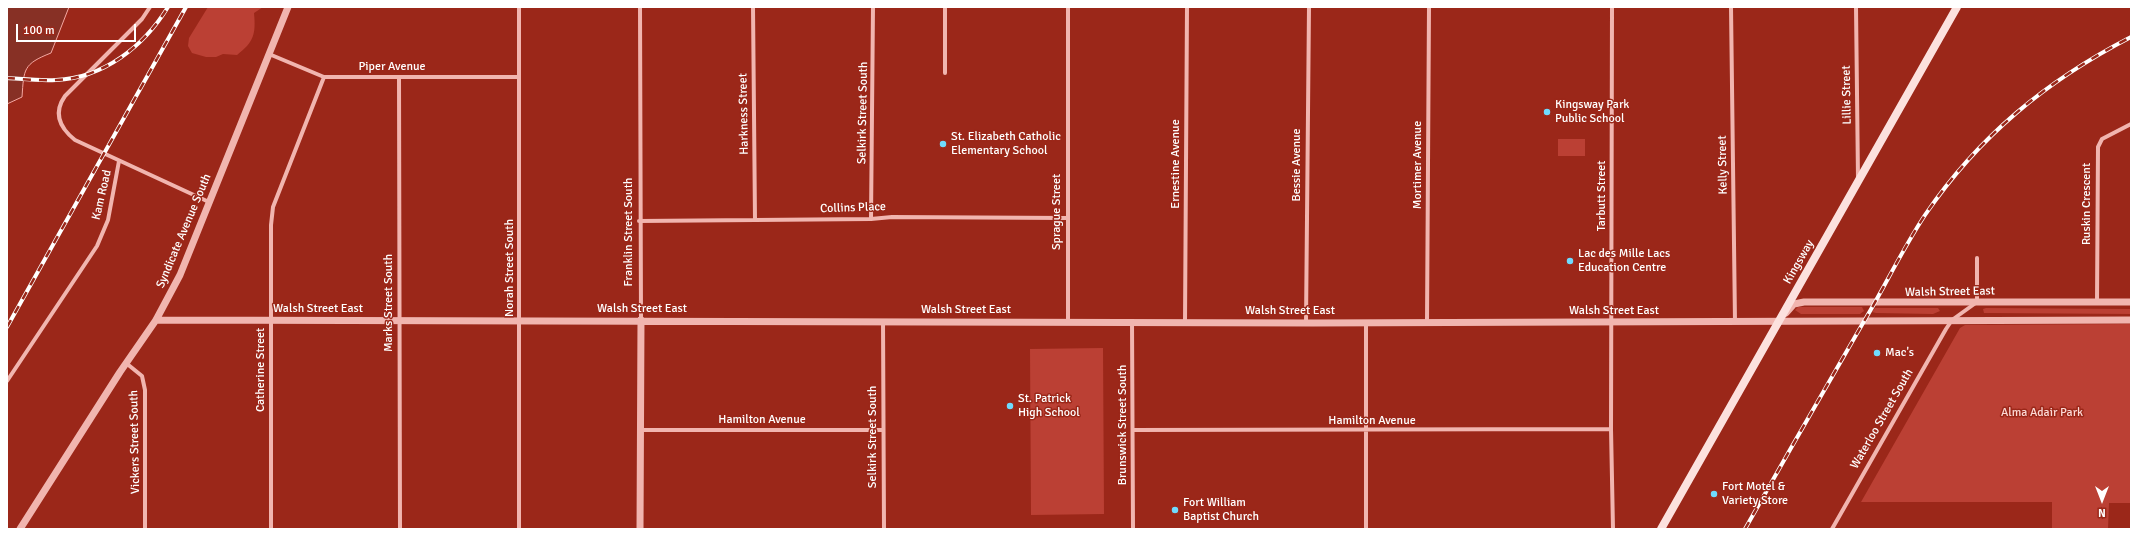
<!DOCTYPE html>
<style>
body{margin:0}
#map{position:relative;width:2138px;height:536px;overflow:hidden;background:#9b2719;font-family:Signika,sans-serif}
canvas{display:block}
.frame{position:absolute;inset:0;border:8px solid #fff;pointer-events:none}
.north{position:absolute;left:2082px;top:480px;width:40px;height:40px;-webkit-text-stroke:3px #9b2719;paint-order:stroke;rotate:180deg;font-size:11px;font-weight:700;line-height:16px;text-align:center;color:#fff}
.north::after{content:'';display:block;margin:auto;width:14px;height:18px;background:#fff;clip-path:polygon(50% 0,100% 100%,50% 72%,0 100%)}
.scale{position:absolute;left:16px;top:24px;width:120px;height:18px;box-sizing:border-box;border:2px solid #fff;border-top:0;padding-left:5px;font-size:12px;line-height:14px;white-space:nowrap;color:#fff;-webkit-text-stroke:3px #9b2719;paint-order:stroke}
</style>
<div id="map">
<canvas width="2138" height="536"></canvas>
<div class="frame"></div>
<div class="north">N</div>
<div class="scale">100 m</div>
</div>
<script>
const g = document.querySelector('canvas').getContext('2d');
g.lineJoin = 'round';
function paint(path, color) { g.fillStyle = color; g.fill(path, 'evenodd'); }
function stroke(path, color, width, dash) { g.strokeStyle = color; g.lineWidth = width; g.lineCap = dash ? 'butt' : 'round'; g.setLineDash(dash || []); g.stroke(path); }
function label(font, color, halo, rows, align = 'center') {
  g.font = font + ' Signika,sans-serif'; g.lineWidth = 3; g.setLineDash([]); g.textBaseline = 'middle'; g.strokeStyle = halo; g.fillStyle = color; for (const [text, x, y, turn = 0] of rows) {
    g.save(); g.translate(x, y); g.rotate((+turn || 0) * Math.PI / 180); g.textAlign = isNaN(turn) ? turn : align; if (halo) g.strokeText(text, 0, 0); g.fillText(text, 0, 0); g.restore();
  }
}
const green = new Path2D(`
 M208,7H263L254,13C256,34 254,42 237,55L223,54L216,57H206L192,53L188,46L189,38Z
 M1558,139H1585V156H1558Z
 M1798,307H1862L1864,311L1860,314H1801L1795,310Z
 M1875,308H1938L1940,311L1933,314L1876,313L1872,312Z
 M1986,308L2131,309V314L1988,313H1984L1983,309Z
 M2131,324V503H2109L2108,529H2052V502H1861L1960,328L1965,325Z
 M1103,348L1104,514L1031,515L1030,349Z`);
const water = new Path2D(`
 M7,7H69L51,53C23,64 24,69 22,97L7,104Z`);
const minor = new Path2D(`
 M150,7L142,19L65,96C53,113 60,128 75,140L209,202
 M640,7L641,320
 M753,7L755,220
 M1068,7V321
 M1612,7L1611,429L1613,529
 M1731,7L1735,322
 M1856,7L1858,179
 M269,54L324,77H519
 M945,73V7
 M399,77L400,529
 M871,219L873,7
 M639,221L871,219L892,217L1067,218
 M2097,302L2098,147L2102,139L2131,124
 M883,321L884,529
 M1132,322L1133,529
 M1185,322L1187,7
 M1366,322V529
 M1427,322L1429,7
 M1306,323L1309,7
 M126,363L142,376L145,390V529
 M7,381L97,246L108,220L119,161
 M641,430H883
 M1133,430L1611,429
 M271,529V225L273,207L324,77
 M519,529V7
 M1832,529L1946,329L1952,320L1977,302V258`);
const tertiary = new Path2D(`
 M1786,313L1794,304L1804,302H2131
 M156,320L1313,323L2131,320
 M20,529L120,372L156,320L180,275L288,7
 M640,529L641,320`);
const secondary = new Path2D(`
 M1661,529L1957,7`);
const rail = new Path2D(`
 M7,78C23,79 40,81 56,80C104,78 144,46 168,7
 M7,327L186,7
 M1745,529C1784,460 1823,392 1863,323C1884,288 1902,250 1925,215C1979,136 2046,81 2131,37`);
const markers = [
 [1547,112,4,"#6fdbff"],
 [943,144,4,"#6fdbff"],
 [1570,261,4,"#6fdbff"],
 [1877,353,4,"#6fdbff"],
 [1010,406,4,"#6fdbff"],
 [1714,494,4,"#6fdbff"],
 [1175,510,4,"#6fdbff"]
];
const streetNames = [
 ["Piper Avenue",392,67],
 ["Lillie Street",1847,95,-91],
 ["Selkirk Street South",863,113,-89],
 ["Harkness Street",744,114,-91],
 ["Ernestine Avenue",1176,164,-90],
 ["Bessie Avenue",1297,165,-90],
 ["Mortimer Avenue",1418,165,-90],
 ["Kelly Street",1723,165,-91],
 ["Kam Road",102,195,-77],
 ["Tarbutt Street",1602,196,-90],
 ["Ruskin Crescent",2087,204,-90],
 ["Collins Place",853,208,-2],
 ["Sprague Street",1057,212,-90],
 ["Syndicate Avenue South",184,231,-67],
 ["Franklin Street South",629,232,-90],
 ["Kingsway",1799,262,-60],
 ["Norah Street South",510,268,-90],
 ["Walsh Street East",1950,292,-1],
 ["Marks Street South",389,303,-90],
 ["Walsh Street East",318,309],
 ["Walsh Street East",642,309],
 ["Walsh Street East",966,310],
 ["Walsh Street East",1290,311],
 ["Walsh Street East",1614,311],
 ["Catherine Street",261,370,-90],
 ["Waterloo Street South",1882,419,-60],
 ["Hamilton Avenue",762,420],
 ["Hamilton Avenue",1372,421],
 ["Brunswick Street South",1123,425,-90],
 ["Selkirk Street South",873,437,-90],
 ["Vickers Street South",135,442,-91]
];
const poiNames = [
 ["Kingsway Park",1555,105],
 ["Public School",1555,119],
 ["St. Elizabeth Catholic",951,137],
 ["Elementary School",951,151],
 ["Lac des Mille Lacs",1578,254],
 ["Education Centre",1578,268],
 ["Mac's",1885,353],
 ["St. Patrick",1018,399],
 ["High School",1018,413],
 ["Fort Motel &",1722,487],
 ["Variety Store",1722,501],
 ["Fort William",1183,503],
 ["Baptist Church",1183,517]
];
const parkNames = [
 ["Alma Adair Park",2042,413]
];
paint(green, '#bb4034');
paint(water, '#873025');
stroke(water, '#f4a8a2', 1);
stroke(minor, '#f1b5af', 4);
stroke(tertiary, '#f1b5af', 7);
stroke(secondary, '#fce1de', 8);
stroke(rail, '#fff', 4);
stroke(rail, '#9b2719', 2.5, [8]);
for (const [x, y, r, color] of markers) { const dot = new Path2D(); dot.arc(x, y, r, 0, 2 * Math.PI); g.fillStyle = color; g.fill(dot); stroke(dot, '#9b2719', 1.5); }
label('12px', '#fff', '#9b2719', streetNames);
label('12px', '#fff', '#9b2719', poiNames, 'left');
label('12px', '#fcdad6', '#9b2719', parkNames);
</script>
